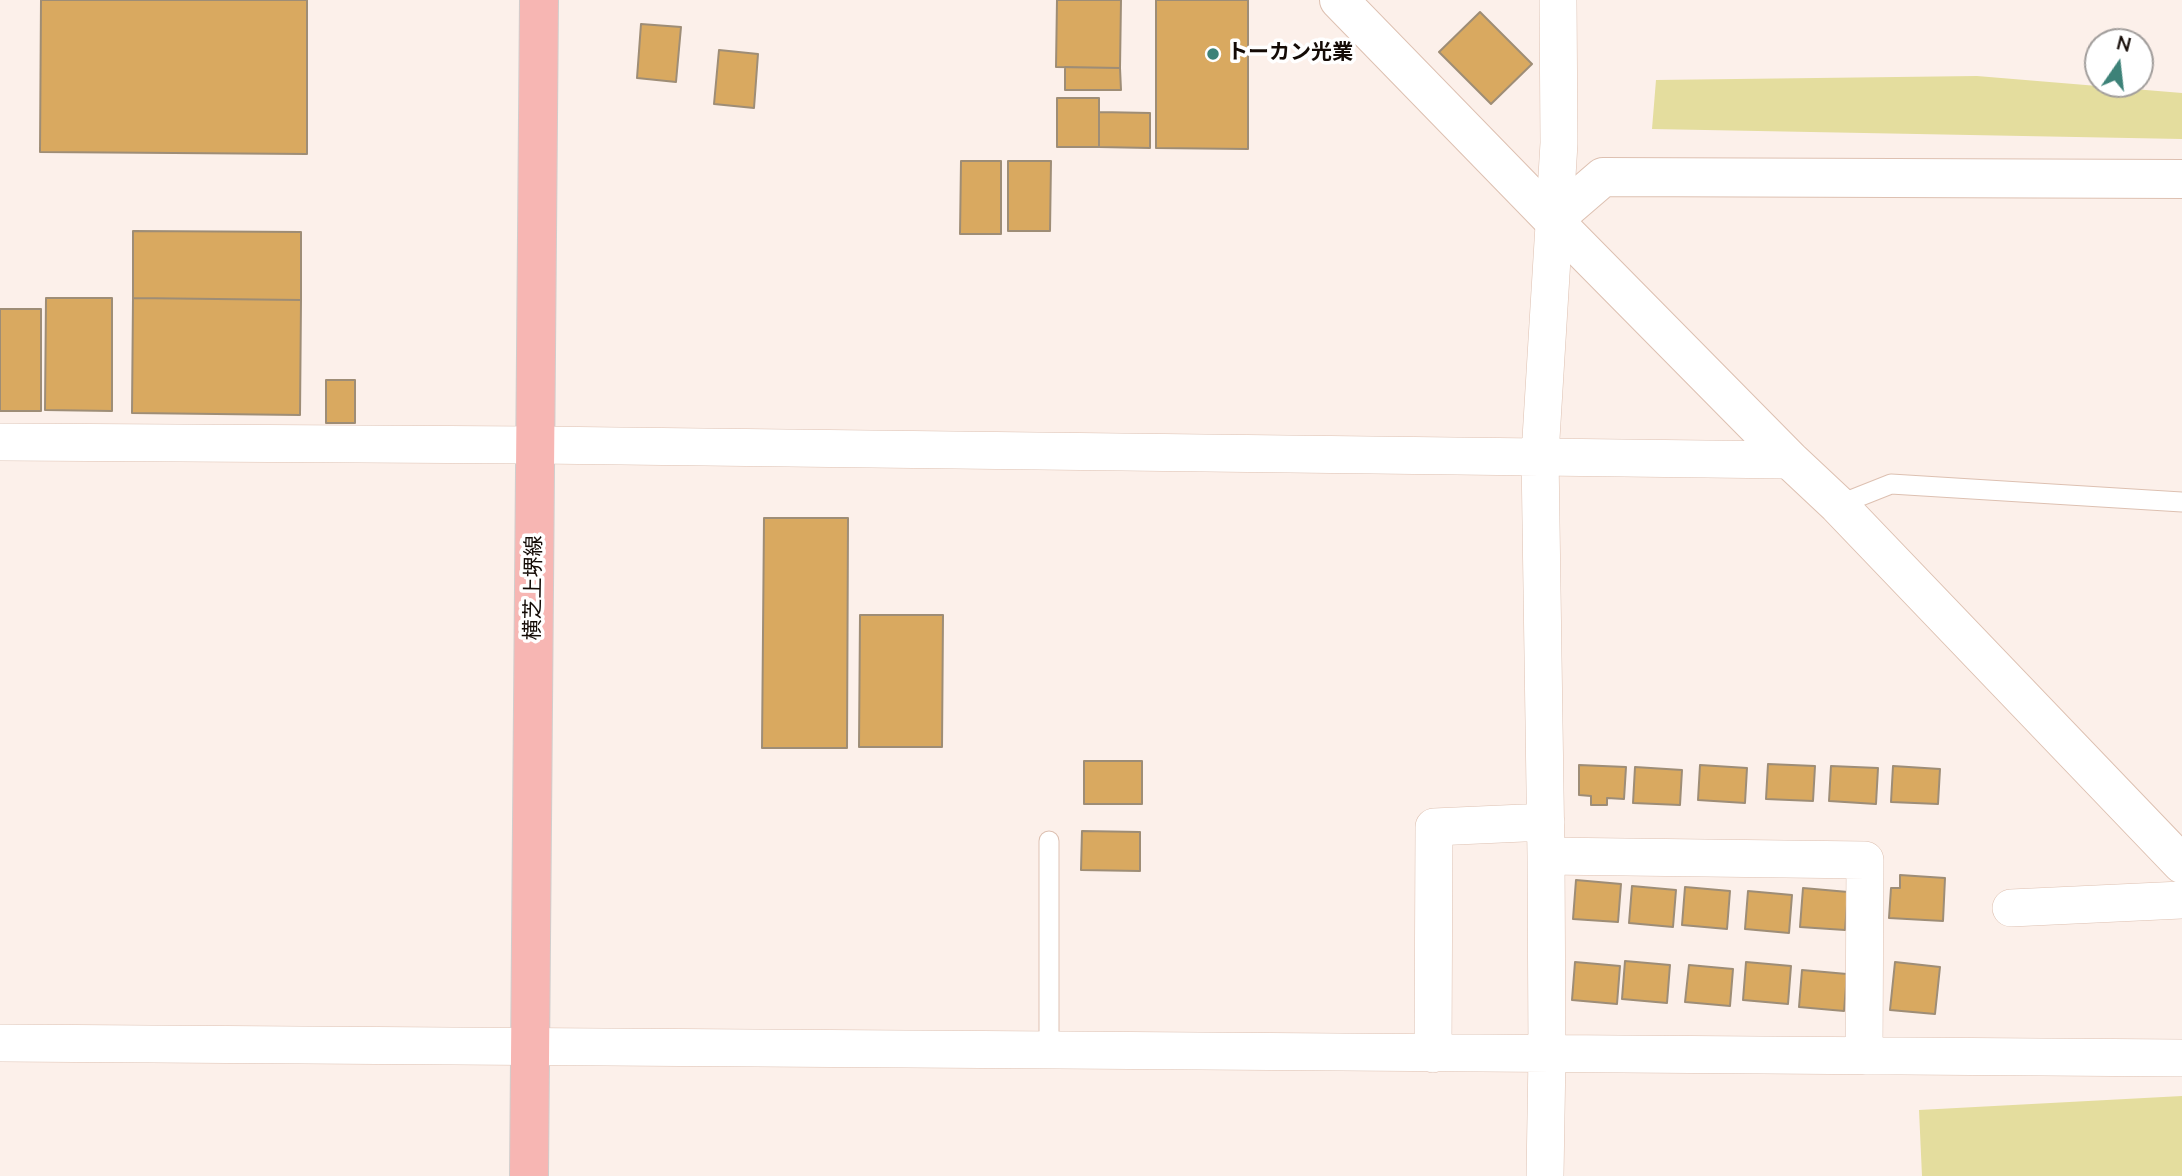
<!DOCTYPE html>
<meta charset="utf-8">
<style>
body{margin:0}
#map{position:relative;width:2182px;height:1176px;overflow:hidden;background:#fcf0ea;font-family:"Nunito Sans",sans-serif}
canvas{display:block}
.north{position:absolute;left:2084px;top:28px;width:70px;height:70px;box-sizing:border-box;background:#fff;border:2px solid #a19d9b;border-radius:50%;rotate:14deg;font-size:19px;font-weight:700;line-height:28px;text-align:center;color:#140b06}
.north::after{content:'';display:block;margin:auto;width:24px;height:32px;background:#3d8278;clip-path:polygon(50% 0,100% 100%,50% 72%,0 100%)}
</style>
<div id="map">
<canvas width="2182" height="1176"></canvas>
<div class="north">N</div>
</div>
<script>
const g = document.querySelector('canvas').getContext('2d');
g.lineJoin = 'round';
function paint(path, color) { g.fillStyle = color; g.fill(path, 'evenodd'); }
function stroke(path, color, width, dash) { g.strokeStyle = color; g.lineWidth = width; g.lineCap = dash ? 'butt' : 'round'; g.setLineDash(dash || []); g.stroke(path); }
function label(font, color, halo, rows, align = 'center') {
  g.font = font + ' "Nunito Sans","Noto Sans JP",sans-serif'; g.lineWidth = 7; g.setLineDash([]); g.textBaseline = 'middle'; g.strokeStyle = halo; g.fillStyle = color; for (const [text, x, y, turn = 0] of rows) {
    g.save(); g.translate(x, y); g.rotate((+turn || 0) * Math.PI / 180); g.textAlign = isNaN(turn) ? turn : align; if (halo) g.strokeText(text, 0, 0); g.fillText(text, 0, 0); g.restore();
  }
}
const green = new Path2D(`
 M1977,76L2182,93V139L1652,129L1656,80Z
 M2182,1096V1176H1922L1919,1110Z`);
const building = new Path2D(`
 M41,0H307V154L40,152Z
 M1057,0H1121L1120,68L1056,67Z
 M1156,0H1248V149L1156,148Z
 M1480,12L1532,64L1491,104L1439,52Z
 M641,24L681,27L676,82L637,78Z
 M719,50L758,54L754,108L714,104Z
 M1065,67L1120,68L1121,90H1065Z
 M1057,98H1099V147H1057Z
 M1099,112L1150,113V148L1099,147Z
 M961,161H1001V234H960Z
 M1008,161H1051L1050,231H1008Z
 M133,231L301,232V300L133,298Z
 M46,298H112V411L45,410Z
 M133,298L301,300L300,415L132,413Z
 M0,309H41V411H0Z
 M326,380H355V423H326Z
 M764,518H848L847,748H762Z
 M860,615H943L942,747H859Z
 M1084,761H1142V804H1084Z
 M1768,764L1815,766L1813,801L1766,799Z
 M1579,765L1626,767L1624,799L1607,798V805H1591V796L1579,795Z
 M1700,765L1747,768L1745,803L1698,800Z
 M1831,766L1878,768L1876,804L1829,801Z
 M1893,766L1940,769L1938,804L1891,802Z
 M1635,767L1682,770L1680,805L1633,803Z
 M1082,831L1140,832V871L1081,870Z
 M1900,875L1945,878L1943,921L1889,918L1891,888H1900Z
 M1576,880L1621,884L1618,922L1573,919Z
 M1632,886L1676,890L1673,927L1629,923Z
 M1685,887L1730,891L1727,929L1682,925Z
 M1803,888L1848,892L1845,930L1800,927Z
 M1748,891L1792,895L1789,933L1745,929Z
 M1625,961L1670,965L1667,1003L1622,999Z
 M1575,962L1620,966L1617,1004L1572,1000Z
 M1746,962L1791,966L1788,1004L1743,1000Z
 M1895,962L1940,967L1935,1014L1890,1010Z
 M1689,965L1733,969L1730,1006L1685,1002Z
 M1802,970L1847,974L1844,1011L1799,1007Z`);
const service = new Path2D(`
 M1838,505L1891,484L2182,502
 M1049,1050V841`);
const minor = new Path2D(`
 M0,442L537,445L1790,460
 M1546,856L1865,860L1864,1056
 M2011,908L2182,900
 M0,1043C727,1046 1455,1054 2182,1058
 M1433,1054L1434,827L1546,822
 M1545,1176L1547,1055L1546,856L1540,455L1559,143L1558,0`);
const tertiary = new Path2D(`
 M1339,0L1553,220L1790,460L1838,505L2182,864
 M1553,220L1603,177L2182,179`);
const primary = new Path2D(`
 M529,1176L539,0`);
const markers = [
 [1213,54,7,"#3d8278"]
];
const poiNames = [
 ["トーカン光業",1227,54]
];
const streetNames = [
 ["横芝上堺線",535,588,-89]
];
paint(green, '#e4dd9e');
paint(building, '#d9a960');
stroke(building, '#9e8d76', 2);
stroke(service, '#ddc0b1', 21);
stroke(minor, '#ddc0b1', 38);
stroke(tertiary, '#ddc0b1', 40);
stroke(primary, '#d0cecd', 40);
stroke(service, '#fff', 19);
stroke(minor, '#fff', 37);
stroke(tertiary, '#fff', 38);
stroke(primary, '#f7b6b3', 38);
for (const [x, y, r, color] of markers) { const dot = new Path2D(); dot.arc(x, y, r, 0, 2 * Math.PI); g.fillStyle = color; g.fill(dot); stroke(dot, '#fff', 2.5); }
label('bold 21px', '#140b06', '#fff', poiNames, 'left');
label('21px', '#140b06', '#fff', streetNames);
</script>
